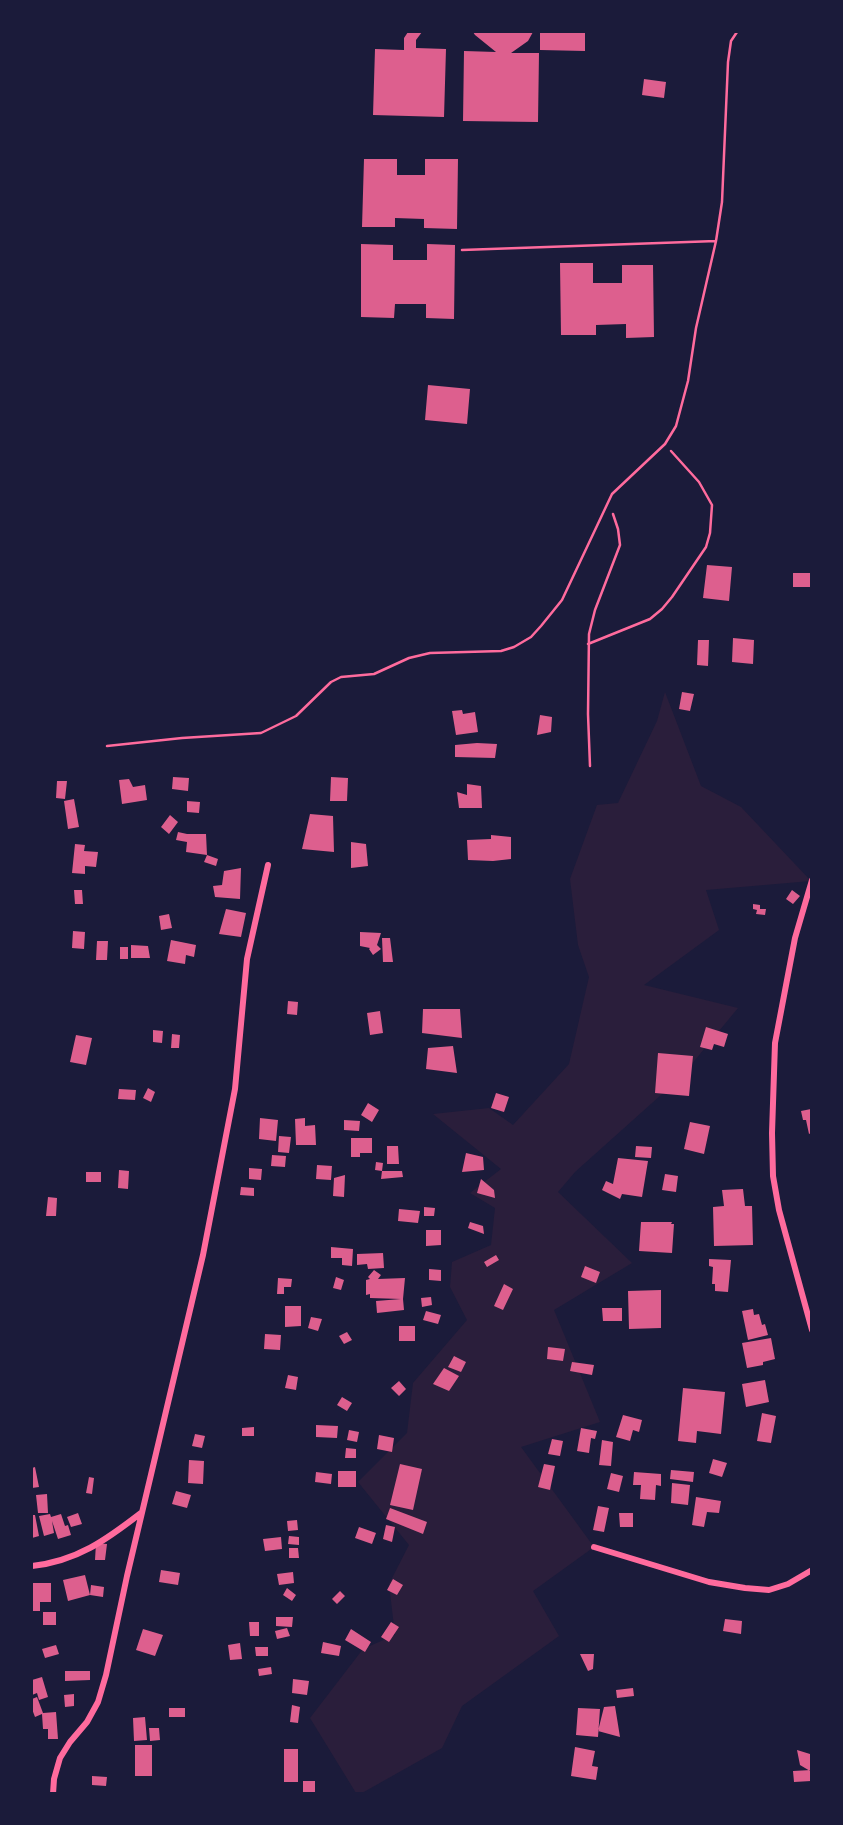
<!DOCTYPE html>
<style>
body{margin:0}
#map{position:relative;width:843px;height:1825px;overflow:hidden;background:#1b1b3a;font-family:Raleway,sans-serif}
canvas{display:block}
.frame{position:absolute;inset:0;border:33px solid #1b1b3a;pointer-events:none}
</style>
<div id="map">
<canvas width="843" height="1825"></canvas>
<div class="frame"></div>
</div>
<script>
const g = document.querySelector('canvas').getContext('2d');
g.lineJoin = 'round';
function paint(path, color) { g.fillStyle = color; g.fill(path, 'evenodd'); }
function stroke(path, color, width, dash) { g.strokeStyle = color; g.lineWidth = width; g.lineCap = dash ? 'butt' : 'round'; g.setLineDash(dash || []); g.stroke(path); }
const green = new Path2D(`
 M665,692L701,786L741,807L811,881L706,890L719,930L644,985L738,1008L681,1077L575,1172L558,1192L632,1263L554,1310L600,1422L521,1447L594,1547L533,1591L559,1636L462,1706L442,1748L362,1793H356L310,1718L363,1649L395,1635L389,1584L409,1545L358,1482L407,1433L413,1383L467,1320L450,1287L452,1262L491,1245L495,1208L470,1193L501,1169L433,1114L489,1108L513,1125L569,1064L589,977L578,945L570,879L597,805L618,803L657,721Z`);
const building = new Path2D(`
 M408,32H422L416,40V48L446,49L444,117L373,115L375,49L404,50V38Z
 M473,32H533L528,41L511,53H539L538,122L463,121L464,51L496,52L475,35Z
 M540,32H585V51L540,50Z
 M644,79L666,82L664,98L642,95Z
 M364,159H397V175H425V159H458L457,229L424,228V219L395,218V227H362Z
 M361,244L393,245V260H427V244L455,245L454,319L426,318V304H395L394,318L361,317Z
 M560,263H593V283H622V265H653L654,337L626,338V324L596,325V335H561Z
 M428,385L470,389L467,424L425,420Z
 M707,565L732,567L729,601L703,598Z
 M793,573H811V587H793Z
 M733,638L754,640L753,664L732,662Z
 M698,640H709L708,666L697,665Z
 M682,692L694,694L690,711L679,709Z
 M462,710L463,714L475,712L478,732L456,735L452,711Z
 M540,715L552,717L551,732L537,735Z
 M477,743L497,744L495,758L455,757V745Z
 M173,777L189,778L188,791L172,789Z
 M331,777L348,778L347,801H330Z
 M129,779L133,787L145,785L147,800L122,804L119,780Z
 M57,781H67L65,799L56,798Z
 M467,784L481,786L482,808H459L457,792L467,795Z
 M74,799L79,827L68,829L64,801Z
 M187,801L200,802L199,813L187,812Z
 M310,814L333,816L334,852L302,849Z
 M170,815L178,822L169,834L161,827Z
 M178,832L187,834H206L207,855L186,852L187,842L176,840Z
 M491,835L511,837V859L493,861L468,860L467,840L491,839Z
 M351,842L366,844L368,866L351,868Z
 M75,844L85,845L84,851L98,852L96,867L85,866V874L72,873Z
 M207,855L218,859L216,866L204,862Z
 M241,868L240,899L215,897L213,886L222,885L224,871Z
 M74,890H82L83,904H75Z
 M792,890L800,896L793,904L786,899Z
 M753,904L760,905V909H766L765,915L756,914L757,910L753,909Z
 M226,909L246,913L241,937L219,934Z
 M169,914L172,928L161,930L159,916Z
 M73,931L85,932L84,949L72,948Z
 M360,932L381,933L377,945L381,949L373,955L369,949L370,948L360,946Z
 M382,938H390L393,962H383Z
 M171,940L196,945L194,957L186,955L185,964L167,961Z
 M97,941H108L107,960H96Z
 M131,945L148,946L150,958H131Z
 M120,947H128V959H120Z
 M288,1001L298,1002L297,1015L287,1014Z
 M423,1009H460L462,1038L422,1033Z
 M380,1011L383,1033L370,1035L367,1013Z
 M706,1027L728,1034L724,1047L714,1044L712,1050L700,1047Z
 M153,1030L163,1031L162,1043L153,1042Z
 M172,1034L180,1035L179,1048H171Z
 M76,1035L92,1038L86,1065L70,1062Z
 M453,1046L457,1073L426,1069L428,1048Z
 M658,1053L693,1056L689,1096L655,1093Z
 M148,1088L155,1092L151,1102L143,1098Z
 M119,1089L136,1090L135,1100L118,1099Z
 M496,1093L509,1097L504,1112L491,1108Z
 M368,1103L379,1110L372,1122L361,1115Z
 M811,1109V1133L809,1134L806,1120H803L801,1111Z
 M260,1118L278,1120L276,1141L259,1139Z
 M305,1118V1126L315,1125L316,1145H296L295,1119Z
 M344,1120L360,1121L359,1131L344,1130Z
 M690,1122L710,1126L704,1154L684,1149Z
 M279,1136L291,1137L289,1153L278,1152Z
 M351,1138H372V1153H360V1157H351Z
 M387,1146H398L399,1164H387Z
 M636,1146L652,1147L651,1158L635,1157Z
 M466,1153L483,1157L484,1170L462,1172Z
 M272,1155L286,1156L285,1167L271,1166Z
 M618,1158L648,1161L642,1197L622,1194L620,1199L602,1190L606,1181L613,1184Z
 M376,1162L383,1163L382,1171H402L403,1177L381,1179L382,1171L375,1170Z
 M317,1165L332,1166L331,1180L316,1179Z
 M249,1168L262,1169L261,1180L249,1179Z
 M119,1170L129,1171L128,1189L118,1188Z
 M86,1172H101V1182H86Z
 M665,1174L678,1176L676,1192L662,1190Z
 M345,1175L344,1197L333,1196L334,1178Z
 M481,1179L494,1190L495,1198L477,1193Z
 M241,1187L254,1188V1196L240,1195Z
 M743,1189L745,1206H752L753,1245L714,1246L713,1207L724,1206L722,1190Z
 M48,1197L57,1198L56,1216H46Z
 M424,1207L435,1208L434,1216H424Z
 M399,1209L420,1211L418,1223L398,1221Z
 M470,1222L483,1226L484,1234L468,1228Z
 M641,1222H672L671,1224H674L672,1253L639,1251Z
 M426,1230H441V1245L426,1246Z
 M331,1247L353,1249L352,1266L342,1265V1258H331Z
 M383,1253L384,1268L368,1269L367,1264L357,1265V1254Z
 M496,1255L499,1260L487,1267L484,1262Z
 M709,1259L731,1260L728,1292L715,1291V1284H712L713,1267L709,1266Z
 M585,1266L600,1272L596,1283L581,1277Z
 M429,1269L441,1270V1281L429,1280Z
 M374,1270L381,1275L378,1279L405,1278L403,1299L404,1310L377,1313L376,1301L401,1299L370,1298V1294L366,1295V1280L370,1279L368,1277Z
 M336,1277L344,1280L341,1290L333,1288Z
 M278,1278L292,1279L291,1287H284V1294H277Z
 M504,1284L513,1289L503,1310L494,1306Z
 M661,1290V1328L629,1329L628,1291Z
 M431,1297L432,1305L422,1307L421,1298Z
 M285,1306H301V1326L285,1327Z
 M602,1308H622V1321H603Z
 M753,1309L754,1315L759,1314L762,1325L765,1324L768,1335L748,1340L742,1311Z
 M426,1311L441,1315L438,1324L423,1320Z
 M311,1317L322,1319L318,1331L308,1328Z
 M399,1326H415V1341H399Z
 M347,1332L352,1340L344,1344L339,1336Z
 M265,1334L281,1335L280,1350L264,1349Z
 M771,1338L775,1359L763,1362V1365L747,1368L742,1343Z
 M548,1347L565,1349L563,1361L547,1359Z
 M454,1356L466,1362L461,1372L448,1367Z
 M572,1362L594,1365L592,1375L570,1371Z
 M444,1368L459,1376L449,1391L433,1384Z
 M288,1375L298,1377L296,1390L285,1388Z
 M765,1380L769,1402L746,1407L742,1384Z
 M399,1381L406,1389L399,1396L391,1388Z
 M683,1388L725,1392L721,1434L697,1431L696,1443L678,1441Z
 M342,1397L352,1403L347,1411L337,1405Z
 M762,1413L776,1416L771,1443L757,1441Z
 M623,1415L642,1420L639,1432L633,1430L630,1441L616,1437Z
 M316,1425L338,1426L337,1438L316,1437Z
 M254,1427V1436H242V1428Z
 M581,1428L597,1431L595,1439L591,1438L589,1453L577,1451Z
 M349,1430L359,1432L357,1442L347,1440Z
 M195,1434L205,1436L202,1448L192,1446Z
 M379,1435L394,1438L392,1452L377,1449Z
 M552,1439L563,1441L560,1456L548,1454Z
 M602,1440L613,1442L611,1466L599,1465Z
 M346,1448L356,1449V1458H345Z
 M713,1459L727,1463L722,1477L709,1473Z
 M189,1460L204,1461L203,1484L188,1483Z
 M400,1464L422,1469L413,1510L390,1505Z
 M544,1464L555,1466L550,1490L538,1487Z
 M35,1467L39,1487L32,1488V1468Z
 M671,1470L694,1472L693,1482L670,1479Z
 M338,1471H356V1487H338Z
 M316,1472L332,1474L331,1484L315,1482Z
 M634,1472L661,1474V1486L656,1485L655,1500L640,1499L641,1485H633Z
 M611,1473L623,1476L619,1492L607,1489Z
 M89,1477L94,1478L92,1494L86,1493Z
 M672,1483L690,1485L688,1505L671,1503Z
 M176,1491L191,1495L187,1508L172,1504Z
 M47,1494L48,1513H38L36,1495Z
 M696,1497L721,1501L719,1513L707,1512L704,1527L692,1525Z
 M598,1506L609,1508L604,1532L593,1530Z
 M390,1508L427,1522L423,1534L386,1519Z
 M78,1513L82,1524L71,1527L67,1517Z
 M619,1513H633V1527H620Z
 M50,1514L51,1517L61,1514L65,1526L68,1525L71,1535L58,1539L52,1521L54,1533L44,1536L39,1516Z
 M32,1515H35L39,1536L32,1538Z
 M297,1520L298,1530L288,1531L287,1521Z
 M386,1525L395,1527L392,1542L383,1539Z
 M359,1527L376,1533L372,1544L355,1538Z
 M289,1536L299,1537V1545L288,1544Z
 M281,1537L282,1549L265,1551L263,1539Z
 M96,1543L107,1544L105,1560H95Z
 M289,1548H298L299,1558H289Z
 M161,1570L180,1573L178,1585L159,1582Z
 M293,1572L294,1583L279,1585L277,1574Z
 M85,1575L90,1595L68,1601L63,1580Z
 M393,1579L403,1585L397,1595L387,1590Z
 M32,1583H51V1602H40V1611H32Z
 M91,1585L104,1587L103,1597L90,1595Z
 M287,1588L296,1595L292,1601L283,1595Z
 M340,1591L345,1596L337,1604L332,1599Z
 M43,1612H56V1625H43Z
 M276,1617H293L292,1627L276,1626Z
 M725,1619L742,1621L741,1634L723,1631Z
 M249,1622H259V1636H250Z
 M391,1622L399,1627L389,1642L381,1637Z
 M287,1628L290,1636L277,1639L275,1631Z
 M143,1629L163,1635L155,1656L136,1650Z
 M351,1629L371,1642L365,1652L345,1640Z
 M323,1642L341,1646L339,1656L321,1653Z
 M240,1643L242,1659L230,1660L228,1645Z
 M56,1645L59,1654L45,1658L42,1649Z
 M255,1647H268V1656H256Z
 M580,1654H594L593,1669L588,1671Z
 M271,1667L272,1674L259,1676L258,1669Z
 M65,1671H90V1680L65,1681Z
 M42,1677L48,1697L39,1700L37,1693L32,1695V1680Z
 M293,1679L309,1681L307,1695L292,1693Z
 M633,1688L634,1696L617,1698L616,1690Z
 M74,1694V1706L65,1707L64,1695Z
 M37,1697L43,1713L56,1712L58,1739H48V1729H43L42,1714L35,1717L32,1709V1699Z
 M292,1705L300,1707L298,1723L290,1722Z
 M615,1706L620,1737L598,1731L604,1707Z
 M169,1708H185V1717H169Z
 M578,1708L600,1709L598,1737L576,1735Z
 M145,1717L147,1740L134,1741L133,1718Z
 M149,1728H159L160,1740L150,1741Z
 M135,1745H152V1776H135Z
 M575,1747L595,1751L592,1766L598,1767L596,1780L571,1776Z
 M284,1749H298V1782H284Z
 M797,1750L810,1754V1771L800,1765Z
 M811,1770V1781L794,1782L793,1771Z
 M92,1776L107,1777L106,1786L92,1785Z
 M303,1781H315V1794H303Z`);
const path = new Path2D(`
 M588,644L650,619L662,609L672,597L706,547L710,533L712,505L699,482L671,451
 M590,766L588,714L589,634L595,610L620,545L618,529L613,514`);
const service = new Path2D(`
 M462,250L716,241
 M107,746L182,738L261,733L296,716L331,682L341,677L374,674L409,658L430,653L501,651L514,647L531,637L541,626L562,600L612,494L665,444L676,426L688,381L696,328L716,241L722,202L728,62L731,41L737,32`);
const minor = new Path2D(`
 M812,880L795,938L775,1043L772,1133L773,1176L779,1210L812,1330
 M594,1547L709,1582L745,1588L769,1590L788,1584L812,1570
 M32,1566C77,1561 106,1540 141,1513
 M53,1794L54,1779L60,1758L70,1742L87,1722L98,1702L106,1675L127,1576L203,1255L235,1089L247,959L268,865`);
paint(green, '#2a1e3b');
paint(building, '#dd5f8e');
stroke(path, '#ff6b9d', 2.5);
stroke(service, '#ff6b9d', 2.5);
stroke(minor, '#ff6b9d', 6);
</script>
